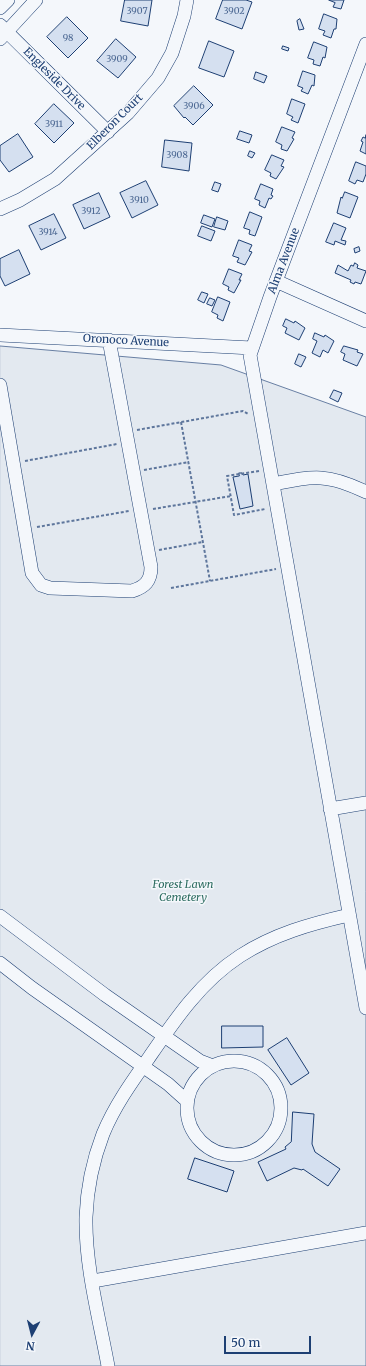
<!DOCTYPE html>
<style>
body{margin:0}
#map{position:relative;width:366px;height:1366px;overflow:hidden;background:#f4f7fb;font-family:Merriweather,serif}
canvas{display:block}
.north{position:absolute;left:12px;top:1314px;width:40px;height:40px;-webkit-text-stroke:3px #f4f7fb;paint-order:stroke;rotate:187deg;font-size:11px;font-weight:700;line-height:16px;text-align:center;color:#1d3f73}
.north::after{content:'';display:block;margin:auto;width:14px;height:18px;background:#1d3f73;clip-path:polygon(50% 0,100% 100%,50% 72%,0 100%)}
.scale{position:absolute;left:224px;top:1336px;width:87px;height:18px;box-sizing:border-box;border:2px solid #1d3f73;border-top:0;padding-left:5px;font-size:12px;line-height:14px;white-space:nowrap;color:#1d3f73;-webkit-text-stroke:3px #f4f7fb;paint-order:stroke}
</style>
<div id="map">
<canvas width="366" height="1366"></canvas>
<div class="north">N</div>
<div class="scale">50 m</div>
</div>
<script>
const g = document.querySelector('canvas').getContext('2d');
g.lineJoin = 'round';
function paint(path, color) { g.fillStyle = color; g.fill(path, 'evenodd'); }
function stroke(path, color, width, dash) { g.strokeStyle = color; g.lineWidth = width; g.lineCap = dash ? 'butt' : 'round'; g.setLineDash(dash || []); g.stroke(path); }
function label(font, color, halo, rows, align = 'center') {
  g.font = font + ' Merriweather,serif'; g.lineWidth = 3; g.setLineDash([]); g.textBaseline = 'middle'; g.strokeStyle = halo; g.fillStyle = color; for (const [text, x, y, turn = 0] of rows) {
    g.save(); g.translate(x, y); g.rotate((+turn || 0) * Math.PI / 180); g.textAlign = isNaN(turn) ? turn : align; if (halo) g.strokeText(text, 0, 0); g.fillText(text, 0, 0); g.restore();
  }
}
const green = new Path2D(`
 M0,346L221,365L366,417V1366H0Z`);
const building = new Path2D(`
 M125,0H152L148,26L121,21Z
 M223,0H246L252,2L242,29L216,19Z
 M329,0H344L341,9L333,7L335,3Z
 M324,14L337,19L336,29H334L331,38L323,35L325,31L319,29Z
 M67,17L88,38L68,58L47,37Z
 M300,19L304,29L299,30L297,21Z
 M116,39L136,57L118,78L97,61Z
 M209,41L234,51L224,77L199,68Z
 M314,42L327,47L325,58L323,57L320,66L313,64L314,60L308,58Z
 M283,46L289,48L288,51L282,49Z
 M303,71L315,75L314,86L312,85L308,94L301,91L303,88L298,86Z
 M256,72L267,76L264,83L254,79Z
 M194,86L213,105L193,125L185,117L184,118L174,106Z
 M292,99L305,104L298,123L291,120L293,117L287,114Z
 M54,104L74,123L54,143L35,124Z
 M282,127L295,132L292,138L294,139L287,151L281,149L282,145L276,142Z
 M240,131L252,135L249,143L237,139Z
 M18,134L33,157L9,172L0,160V146Z
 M366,135V154L360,151L363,142L361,141L363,137L365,138Z
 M165,140L192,143L189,171L162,167Z
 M250,151L255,153L252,158L248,156Z
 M272,155L284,160L281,166L284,167L276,179L270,176L271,173L265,170Z
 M356,162L366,166V174L363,182L357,180L355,184L349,181Z
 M146,181L158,205L132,218L120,193Z
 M215,182L221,184L218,192L212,190Z
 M261,184L273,189L271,195L273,196L271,199L269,198L265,208L259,205L260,201L255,199Z
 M345,192L358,197L350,218L337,213L341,197L342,198Z
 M99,193L110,217L84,229L73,205Z
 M250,212L262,217L255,236L249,234L250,230L244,228Z
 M54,214L66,238L41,250L29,226Z
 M204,215L215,219L212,227L201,223Z
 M217,217L228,221L225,230L214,227Z
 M334,223L346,228L341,240L346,241L345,245L335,241L334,245L326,242Z
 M202,226L215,231L211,241L198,236Z
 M239,240L252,245L249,251L252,252L245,265L237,262L239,258L233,256Z
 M359,247L360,251L355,253L354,249Z
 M19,250L30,274L5,286L0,276V259Z
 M355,263L358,265L357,268L366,271L361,284L355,282L354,284L350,282L351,280L335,273L338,265L348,271L351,265L353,266Z
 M229,269L242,274L239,280H241L234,293L228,290L229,287L223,284Z
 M202,292L208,294L204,303L198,300Z
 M218,297L230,302L223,321L217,318L218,315L212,312Z
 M210,298L215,300L212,306L207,304Z
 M286,319L294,323L295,321L305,328L299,340L285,333L287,328L283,326Z
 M315,333L324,337L325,335L334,341L328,353L323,350L320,357L312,353L317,341L313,339Z
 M344,346L358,350L357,352L363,354L357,366L343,360L345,354L341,352Z
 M299,354L306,357L301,367L295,364Z
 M334,390L342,393L338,402L330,398Z
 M239,473H242L243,475L248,474L253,506L240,509L233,477L239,476Z
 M222,1026H263V1047L222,1048Z
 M287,1038L309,1073L291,1085L268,1050Z
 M293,1112L314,1114L312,1144L315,1152L340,1169L328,1186L303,1169L302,1170L294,1168L267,1181L258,1162L286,1149L285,1147L291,1142Z
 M195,1158L234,1171L227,1192L188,1179Z`);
const path = new Path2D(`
 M181,422L210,581
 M137,430L243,411L248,414
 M25,461L117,444
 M144,470L189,462
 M259,471L227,476L234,515L265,509
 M153,509L231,496
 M37,527L129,511
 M159,550L203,542
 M171,588L276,569`);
const minor = new Path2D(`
 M0,8L8,0
 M0,25L108,132
 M0,39L36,0
 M366,44L270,297L250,355L366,1008
 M0,209L20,200L55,179L128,113L158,78L172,53L184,16L187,0
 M276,281L366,321
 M0,335L252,348
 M0,385L32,573L41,585L50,588L132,591C145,587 151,581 151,567L109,340
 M273,484C314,476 327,473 366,492
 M330,809L366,803
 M0,916L105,995L200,1061L213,1066
 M0,963L32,988L168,1084L187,1101
 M187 1108a47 47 0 1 1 94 0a47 47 0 1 1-94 0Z
 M93,1281L366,1233
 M108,1366C99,1317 85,1266 86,1217C87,1189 93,1160 103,1134C114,1107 131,1083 148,1059C174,1021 200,982 240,956C274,934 310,924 349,915`);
const numberNames = [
 ["3907",137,11],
 ["3902",234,11],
 ["98",68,38],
 ["3909",117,59],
 ["3906",194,106],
 ["3911",54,124],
 ["3908",177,155],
 ["3910",139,200],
 ["3912",91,211],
 ["3914",48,232]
];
const streetNames = [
 ["Engleside Drive",54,79,45],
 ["Elberon Court",115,122,-45],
 ["Alma Avenue",284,261,-69],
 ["Oronoco Avenue",126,341,3]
];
const parkNames = [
 ["Forest Lawn",183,885],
 ["Cemetery",183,898]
];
paint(green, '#e3e9f0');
stroke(green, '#687fa3', 1);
paint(building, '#d5e0f0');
stroke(building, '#1d3f73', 1);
stroke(minor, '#1d3f73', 14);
stroke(path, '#5e769c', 2, [3, 2]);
stroke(minor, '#f4f7fb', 13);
label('9px', '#4b6792', null, numberNames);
label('11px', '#1d3f73', '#f4f7fb', streetNames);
label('italic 11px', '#2c6c60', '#f4f7fb', parkNames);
</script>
